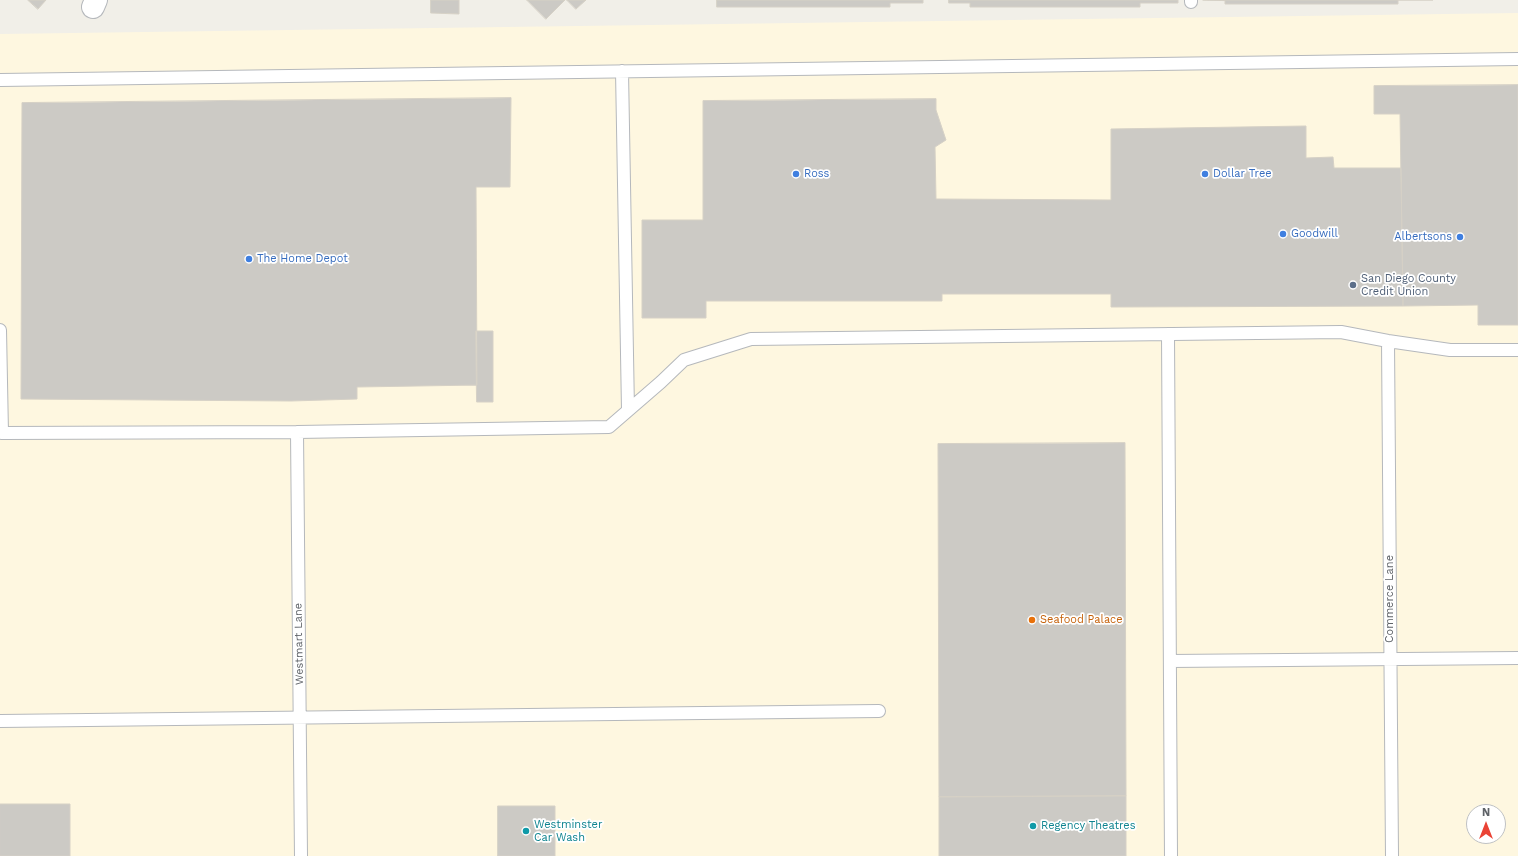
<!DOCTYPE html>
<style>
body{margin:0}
#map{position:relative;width:1518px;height:856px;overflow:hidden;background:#f1efe8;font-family:"Work Sans",sans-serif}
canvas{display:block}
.north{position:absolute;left:1466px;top:804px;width:40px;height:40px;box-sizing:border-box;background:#fff;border:1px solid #bfc1c3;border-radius:50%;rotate:0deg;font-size:11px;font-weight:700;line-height:16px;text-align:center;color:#5f6368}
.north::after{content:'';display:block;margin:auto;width:14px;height:18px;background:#ea4335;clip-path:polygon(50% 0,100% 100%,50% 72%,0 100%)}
</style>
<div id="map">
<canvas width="1518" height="856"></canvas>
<div class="north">N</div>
</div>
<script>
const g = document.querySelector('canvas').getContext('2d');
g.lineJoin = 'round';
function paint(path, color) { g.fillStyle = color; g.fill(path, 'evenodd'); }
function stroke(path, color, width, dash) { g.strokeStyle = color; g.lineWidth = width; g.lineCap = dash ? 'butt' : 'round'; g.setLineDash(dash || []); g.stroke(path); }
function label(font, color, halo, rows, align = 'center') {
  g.font = font + ' "Work Sans",sans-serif'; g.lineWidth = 3.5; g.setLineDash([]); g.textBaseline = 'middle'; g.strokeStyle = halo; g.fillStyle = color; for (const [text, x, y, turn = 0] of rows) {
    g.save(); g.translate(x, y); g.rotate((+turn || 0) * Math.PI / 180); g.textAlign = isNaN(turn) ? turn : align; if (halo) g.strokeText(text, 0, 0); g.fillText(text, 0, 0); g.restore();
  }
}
const commercial = new Path2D(`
 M1518,13V856H0V34ZM1474,812H1498V836H1474Z`);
const building = new Path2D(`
 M28,0H46L38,9Z
 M431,0H459V14L431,13Z
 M527,0H565L546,19Z
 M567,0H586L576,9Z
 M717,0H923V3H890V7H717Z
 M949,0H1178V3H1140V7H970V3H949Z
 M1203,0H1433H1398V4H1225V1Z
 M1518,85V325H1478V305L1403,306L1400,114H1374V86Z
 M511,98L510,187H476L477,385L357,387V399L291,401L21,399L22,103Z
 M936,99V110L946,140L935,147L936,199L1111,200V129L1306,126V158L1333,157L1334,168H1401L1403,306L1111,307V294H942V301H706V318H642V220H703V101Z
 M476,331H493V402H477Z
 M1125,443L1126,796L939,797L938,444Z
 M1126,796V856H939V797Z
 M0,804H70V856H0Z
 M498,806H555V856H498Z`);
const service = new Path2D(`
 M1191,0V2
 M622,71L628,410
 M0,80L1518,59
 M0,330L2,433L297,432L609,427L661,382L684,360L751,339L1341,332L1388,341L1450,350H1518
 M1168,334L1171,856
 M1388,341L1392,856
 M297,432L301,856
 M1170,661L1518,658
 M0,721L879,711`);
const minor = new Path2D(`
 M93,7L96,0`);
const markers = [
 [796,174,4,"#3f7fe0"],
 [1205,174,4,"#3f7fe0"],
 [1283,234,4,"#3f7fe0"],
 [1460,237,4,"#3f7fe0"],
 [249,259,4,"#3f7fe0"],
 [1353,285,4,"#5c6f8a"],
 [1032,620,4,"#e8710a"],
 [1033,826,4,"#0f9aa8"],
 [526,831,4,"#0f9aa8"]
];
const shopNames = [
 ["Ross",804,174],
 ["Dollar Tree",1213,174],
 ["Goodwill",1291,234],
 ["Albertsons",1452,237,"right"],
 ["The Home Depot",257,259]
];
const serviceNames = [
 ["San Diego County",1361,279],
 ["Credit Union",1361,292]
];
const streetNames = [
 ["Commerce Lane",1390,599,-90],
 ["Westmart Lane",299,644,-91]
];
const foodNames = [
 ["Seafood Palace",1040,620]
];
const cultureNames = [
 ["Westminster",534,825],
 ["Car Wash",534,838],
 ["Regency Theatres",1041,826]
];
paint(commercial, '#fef7e0');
paint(building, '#cccac5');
stroke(building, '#d6d1c6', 1);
stroke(service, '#b5b8bc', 14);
stroke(minor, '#b5b8bc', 24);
stroke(service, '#fff', 12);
stroke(minor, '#fff', 22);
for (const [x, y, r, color] of markers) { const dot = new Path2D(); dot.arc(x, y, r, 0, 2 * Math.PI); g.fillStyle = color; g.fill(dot); stroke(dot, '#fff', 1.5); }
label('11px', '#366cbe', '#fff', shopNames, 'left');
label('11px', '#4e5e75', '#fff', serviceNames, 'left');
label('11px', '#5f6368', '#fff', streetNames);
label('11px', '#c56008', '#fff', foodNames, 'left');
label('11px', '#0d838f', '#fff', cultureNames, 'left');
</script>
